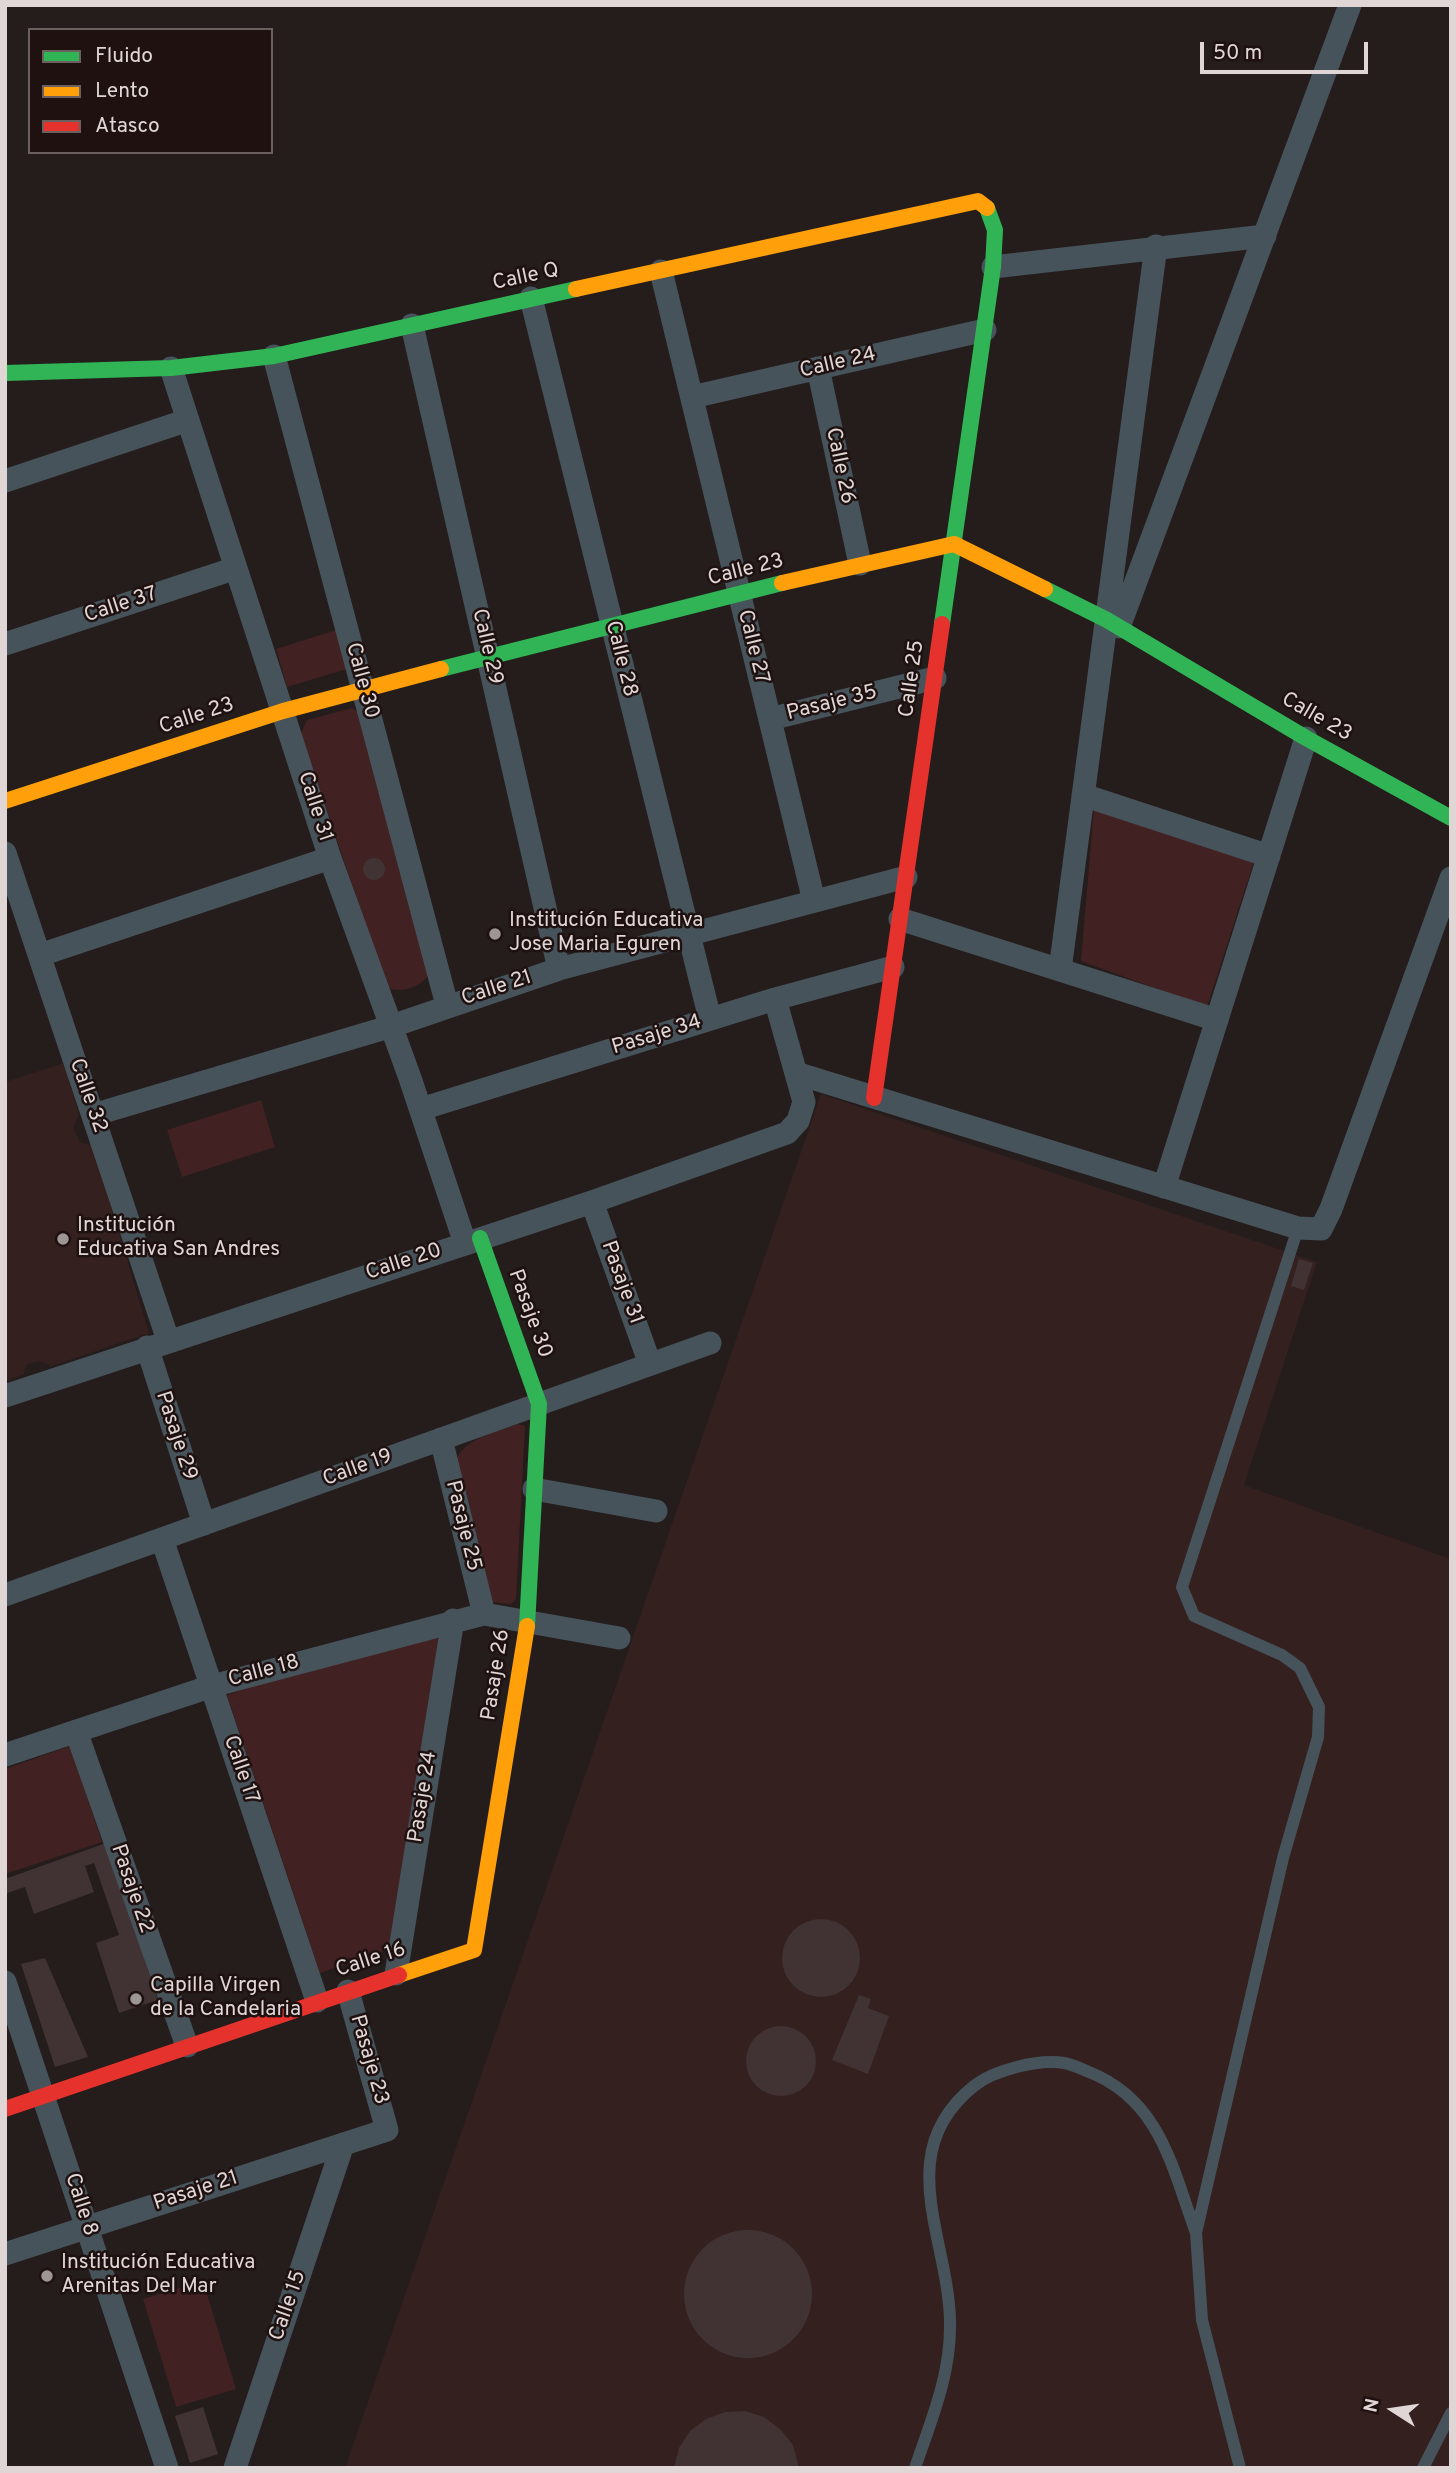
<!DOCTYPE html>
<meta charset="utf-8">
<style>
body{margin:0}
#map{position:relative;width:1456px;height:2473px;overflow:hidden;background:#241d1c;font-family:Overpass,sans-serif}
canvas{display:block}
.frame{position:absolute;inset:0;border:7px solid #e0d6d6;pointer-events:none}
.legend{position:absolute;left:28px;top:28px;width:245px;height:126px;box-sizing:border-box;background:#1e1110;border:2px solid #6c605f;margin:0;padding:9px 12px;list-style:none;font-size:21px;color:#e0d6d6}
.legend li{display:flex;align-items:center;gap:14px;height:35px}
.legend b{width:35px;border:2px solid #6c605f}
.north{position:absolute;left:1358px;top:2375px;width:70px;height:70px;-webkit-text-stroke:5px #1e1110;paint-order:stroke;rotate:282deg;font-size:19px;font-weight:700;line-height:28px;text-align:center;color:#e0d6d6}
.north::after{content:'';display:block;margin:auto;width:24px;height:32px;background:#e0d6d6;clip-path:polygon(50% 0,100% 100%,50% 72%,0 100%)}
.scale{position:absolute;left:1200px;top:42px;width:168px;height:32px;box-sizing:border-box;border:4px solid #e0d6d6;border-top:0;padding-left:9px;font-size:21px;line-height:24px;white-space:nowrap;color:#e0d6d6;-webkit-text-stroke:5px #1e1110;paint-order:stroke}
</style>
<div id="map">
<canvas width="1456" height="2473"></canvas>
<div class="frame"></div>
<ul class="legend">
<li><b style="height:9px;background:#30b455"></b>Fluido</li>
<li><b style="height:9px;background:#ff9f0a"></b>Lento</li>
<li><b style="height:9px;background:#e5322d"></b>Atasco</li>
</ul>
<div class="north">N</div>
<div class="scale">50 m</div>
</div>
<script>
const g = document.querySelector('canvas').getContext('2d');
g.lineJoin = 'round';
function paint(path, color) { g.fillStyle = color; g.fill(path, 'evenodd'); }
function stroke(path, color, width, dash) { g.strokeStyle = color; g.lineWidth = width; g.lineCap = dash ? 'butt' : 'round'; g.setLineDash(dash || []); g.stroke(path); }
function label(font, color, halo, rows, align = 'center') {
  g.font = font + ' Overpass,sans-serif'; g.lineWidth = 5; g.setLineDash([]); g.textBaseline = 'middle'; g.strokeStyle = halo; g.fillStyle = color; for (const [text, x, y, turn = 0] of rows) {
    g.save(); g.translate(x, y); g.rotate((+turn || 0) * Math.PI / 180); g.textAlign = isNaN(turn) ? turn : align; if (halo) g.strokeText(text, 0, 0); g.fillText(text, 0, 0); g.restore();
  }
}
const built = new Path2D(`
 M64,1063L79,1115L73,1127L80,1142L93,1146L149,1333L52,1366L38,1361L26,1365L24,1374L5,1381V1082Z
 M821,1094L1317,1262L1244,1485L1451,1559V2468H345Z`);
const green = new Path2D(`
 M336,630L347,669L287,687L276,649Z
 M352,708L361,714L428,975C423,987 397,995 386,986L301,733L307,720Z
 M1095,796L1258,849L1207,1007L1081,961Z
 M261,1100L275,1147L182,1177L167,1130Z
 M518,1424L525,1426L516,1599L511,1604L490,1602L455,1462C464,1438 495,1433 518,1424Z
 M441,1622L392,1948L320,1973L227,1695Z
 M70,1746L102,1842L5,1874V1769Z
 M203,2281L236,2389L176,2407L143,2299Z`);
const building = new Path2D(`
 M363 869a11 11 0 1 1 22 0a11 11 0 1 1-22 0Z
 M1299,1259L1313,1263L1304,1290L1291,1286Z
 M106,1843L158,2000L119,2013L96,1943L119,1935L94,1863L85,1866L94,1892L34,1914L25,1887L5,1894V1879Z
 M782 1958a39 39 0 1 1 78 0a39 39 0 1 1-78 0Z
 M45,1958L88,2057L55,2067L21,1964Z
 M859,1995L871,1999L868,2008L889,2016L868,2074L832,2060Z
 M746 2061a35 35 0 1 1 70 0a35 35 0 1 1-70 0Z
 M684 2294a64 64 0 1 1 128 0a64 64 0 1 1-128 0Z
 M203,2407L218,2454L190,2463L175,2416Z
 M745,2411L764,2417L780,2429L793,2445L799,2468H674L679,2448L690,2431L706,2419L725,2412Z`);
const lane = new Path2D(`
 M915,2468C931,2421 951,2374 950,2324C950,2240 890,2153 974,2086C994,2070 1038,2059 1064,2063C1072,2064 1081,2069 1089,2072C1160,2100 1172,2167 1196,2233
 M1240,2468L1202,2320L1196,2233L1283,1858L1318,1737L1319,1707L1300,1668L1282,1655L1194,1616L1182,1587L1298,1228
 M1423,2468L1451,2413`);
const street = new Path2D(`
 M993,267L1265,236
 M661,271L814,901
 M531,298L710,1019
 M412,325L559,969
 M274,356L447,1005
 M171,368L330,858L410,1078L465,1243
 M818,368L860,564
 M692,397L985,330
 M5,481L188,420
 M1119,627L1350,5
 M5,644L236,568
 M770,719L935,678
 M1083,795L1269,856
 M5,853L168,1340
 M900,919L1217,1020
 M40,955L330,858
 M1060,970L1156,246
 M799,1074L1298,1228L1321,1229L1331,1209L1451,878
 M421,1109L775,999L893,967
 M93,1115L392,1026L559,969L906,877
 M1164,1187L1306,738
 M592,1202L650,1364
 M147,1347L204,1524
 M5,1396L592,1202L787,1133L798,1121L804,1102L775,999
 M441,1439L484,1614
 M534,1489L656,1511
 M162,1539L317,2001
 M5,1595L710,1343
 M76,1731L187,2046
 M5,1755L212,1686L484,1614L619,1638
 M396,1974L453,1620
 M5,1982L167,2468
 M5,2254L387,2130L348,1991
 M235,2468L343,2144`);
const fast = new Path2D(`
 M5,373L171,368L274,356L576,289
 M1045,589L1107,620L1306,738L1451,818
 M942,624L993,267L995,230L987,208
 M441,669L782,583
 M480,1238L539,1404L527,1626`);
const slow = new Path2D(`
 M576,289L978,201L987,208
 M782,583L954,544L1045,589
 M5,801L283,711L441,669
 M399,1975L474,1950L527,1626`);
const jam = new Path2D(`
 M874,1098L942,624
 M5,2109L399,1975`);
const markers = [
 [495,934,7,"#9e9595"],
 [63,1239,7,"#9e9595"],
 [136,1999,7,"#9e9595"],
 [47,2276,7,"#9e9595"]
];
const streetNames = [
 ["Calle Q",526,278,-12],
 ["Calle 24",838,364,-13],
 ["Calle 26",839,466,78],
 ["Calle 23",746,571,-14],
 ["Calle 37",121,606,-18],
 ["Calle 29",486,647,77],
 ["Calle 27",752,647,76],
 ["Calle 28",620,659,76],
 ["Calle 25",913,679,-82],
 ["Calle 30",361,681,75],
 ["Pasaje 35",832,704,-14],
 ["Calle 23",197,717,-18],
 ["Calle 23",1316,718,30],
 ["Calle 31",314,807,72],
 ["Calle 21",497,989,-18],
 ["Pasaje 34",657,1036,-17],
 ["Calle 32",87,1096,71],
 ["Calle 20",404,1263,-18],
 ["Pasaje 31",621,1283,70],
 ["Pasaje 30",529,1314,70],
 ["Pasaje 29",175,1436,72],
 ["Calle 19",358,1469,-20],
 ["Pasaje 25",462,1526,76],
 ["Calle 18",264,1672,-15],
 ["Pasaje 26",497,1675,-81],
 ["Calle 17",240,1770,71],
 ["Pasaje 24",424,1797,-81],
 ["Pasaje 22",131,1889,71],
 ["Calle 16",371,1961,-18],
 ["Pasaje 23",368,2060,74],
 ["Pasaje 21",196,2192,-18],
 ["Calle 8",80,2205,72],
 ["Calle 15",289,2306,-71]
];
const poiNames = [
 ["Institución Educativa",509,922],
 ["Jose Maria Eguren",509,946],
 ["Institución",77,1227],
 ["Educativa San Andres",77,1251],
 ["Capilla Virgen",150,1987],
 ["de la Candelaria",150,2011],
 ["Institución Educativa",61,2264],
 ["Arenitas Del Mar",61,2288]
];
paint(built, '#33201f');
paint(green, '#412121');
paint(building, '#413333');
stroke(lane, '#47535a', 12);
stroke(street, '#47535a', 23);
stroke(fast, '#30b455', 16);
stroke(slow, '#ff9f0a', 16);
stroke(jam, '#e5322d', 16);
for (const [x, y, r, color] of markers) { const dot = new Path2D(); dot.arc(x, y, r, 0, 2 * Math.PI); g.fillStyle = color; g.fill(dot); stroke(dot, '#1e1110', 2.5); }
label('21px', '#e0d6d6', '#1e1110', streetNames);
label('21px', '#e0d6d6', '#1e1110', poiNames, 'left');
</script>
